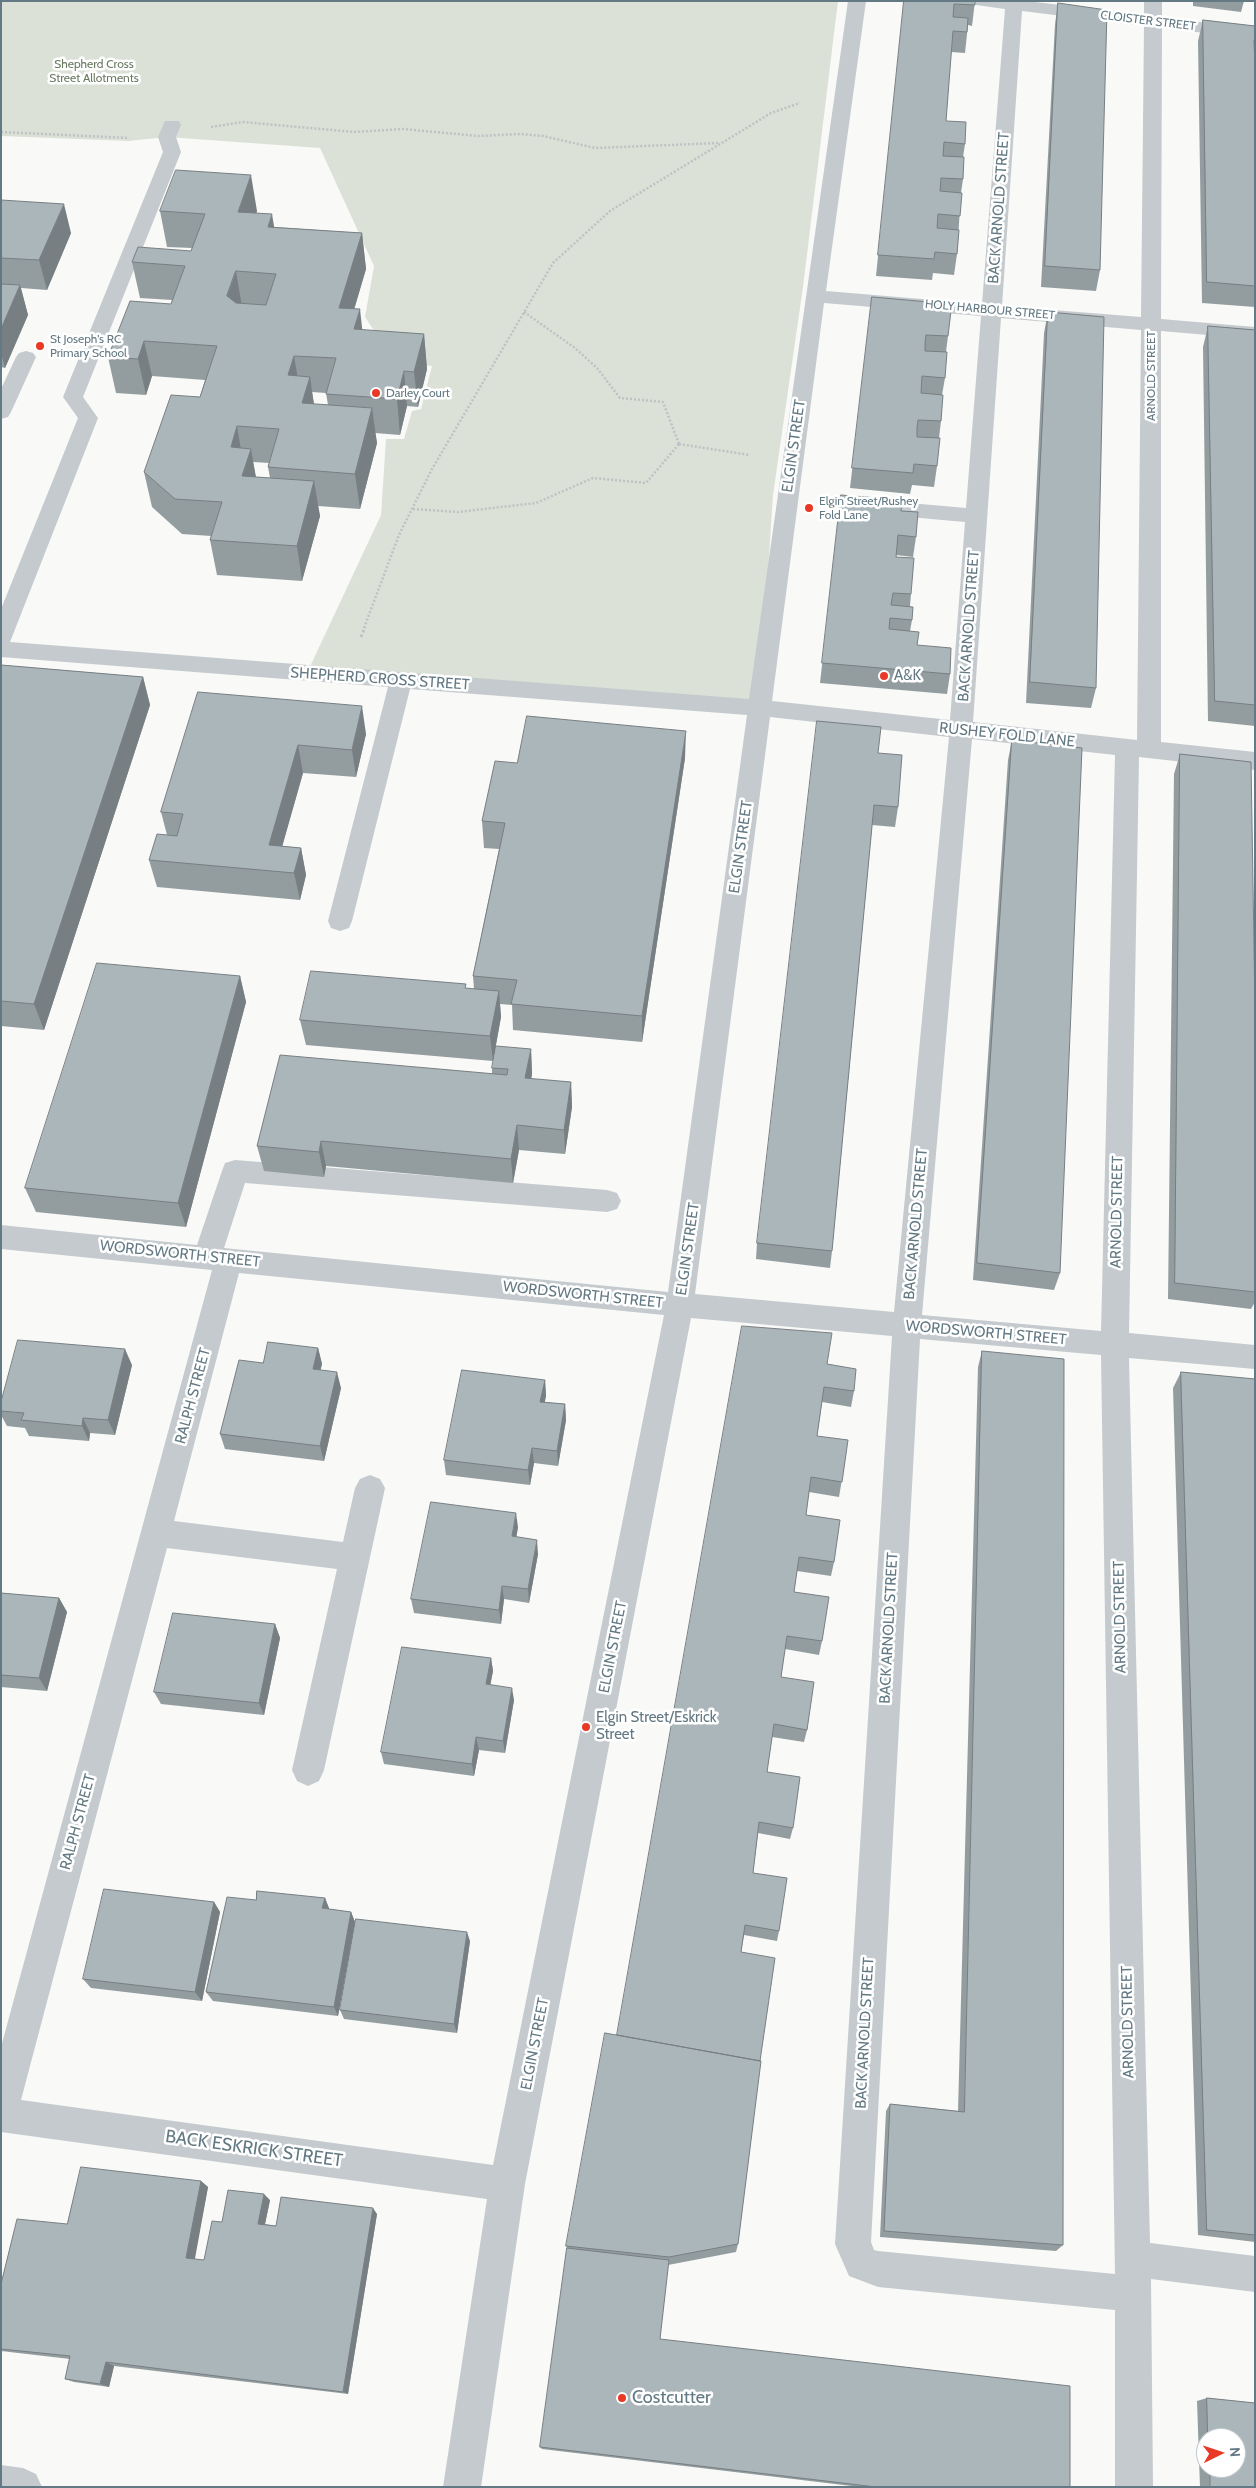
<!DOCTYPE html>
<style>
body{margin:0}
#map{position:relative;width:1256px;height:2488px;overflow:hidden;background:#f9f9f7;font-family:Cabin,sans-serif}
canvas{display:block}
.frame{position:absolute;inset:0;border:2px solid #637983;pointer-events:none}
.north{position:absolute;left:1196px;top:2428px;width:50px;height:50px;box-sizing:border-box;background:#fff;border:1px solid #c1c9cd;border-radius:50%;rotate:86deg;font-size:14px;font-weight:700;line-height:20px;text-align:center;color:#637983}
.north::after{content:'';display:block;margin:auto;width:18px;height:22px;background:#ea3826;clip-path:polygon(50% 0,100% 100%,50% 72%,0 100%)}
</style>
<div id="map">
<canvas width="1256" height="2488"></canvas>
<div class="frame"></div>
<div class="north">N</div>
</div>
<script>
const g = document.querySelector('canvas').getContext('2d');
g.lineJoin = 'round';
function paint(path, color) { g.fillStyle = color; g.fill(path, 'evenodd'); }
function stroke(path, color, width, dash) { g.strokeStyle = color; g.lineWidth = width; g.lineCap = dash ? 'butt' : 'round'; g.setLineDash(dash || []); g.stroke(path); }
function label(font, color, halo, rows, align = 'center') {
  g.font = font + ' Cabin,sans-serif'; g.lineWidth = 5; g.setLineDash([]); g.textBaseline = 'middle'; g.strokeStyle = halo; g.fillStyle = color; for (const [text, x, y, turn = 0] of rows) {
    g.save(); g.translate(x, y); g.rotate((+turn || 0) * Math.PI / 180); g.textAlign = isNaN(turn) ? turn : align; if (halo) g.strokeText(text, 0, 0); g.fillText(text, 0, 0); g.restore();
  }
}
const green = new Path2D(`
 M1,1H838L803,287L773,495L759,708L307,673L381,515L386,439H404L412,411L421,409L432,366L395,362L365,317L374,266L320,148L167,137L128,141L1,136Z`);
const pathFar1 = new Path2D(`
 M211,127L243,122L354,132L403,129L478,136L521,134L543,136L595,148L719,143
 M1,132L129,138
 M524,312L575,348L597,368L620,398L663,402L679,444
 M679,444L750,455
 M413,509L458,512L536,503L593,478L646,483L679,444
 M364,628L399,535L432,469L553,263L610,211L771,113L800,103`);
const path = new Path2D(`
 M361,637L365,627`);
const minor = new Path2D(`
 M848,1H866L826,291L982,304L1005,9L976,5L973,1H1027L1144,15V1H1162V17L1255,29V39L1162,28L1161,319L1255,327V339L1161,331V742L1255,752V770L1139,757L1129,1333L1255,1345V1369L1129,1358L1150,2243L1255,2256V2292L1151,2279L1153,2487H1115V2310L878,2287L849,2276L835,2244L892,1336L691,1318L525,2184L481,2487H443L487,2199L1,2132V2047L212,1270L1,1249V1225L197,1245L222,1171L225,1163L235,1160L607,1190L617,1193L621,1201L617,1209L607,1212L245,1183L224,1248L668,1292L747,715L410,689L352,921L349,928L340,931L331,928L328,921L388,687L1,657V609L78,418L63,397L163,152L158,137L165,121H179L181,125L176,137L181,152L83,397L98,418L10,642L749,699ZM1022,11L1144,26L1141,317L1002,306ZM824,303L981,316L966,508L864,499L856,501L853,506L856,511L864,513L965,522L950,720L772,701ZM1001,318L1141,330L1137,740L973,722ZM770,717L949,737L894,1312L695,1294ZM972,739L1115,755L1101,1331L922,1315ZM239,1273L664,1315L493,2165L21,2100L167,1548L337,1569L292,1770L297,1781L308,1786L319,1781L324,1770L385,1488L380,1479L370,1475L360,1479L355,1488L343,1542L174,1521ZM920,1339L1101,1355L1115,2274L878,2251L874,2250L871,2242Z
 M26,351L33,353L36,357L11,412L8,417L1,419V389L16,357L19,353Z
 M1,2465L23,2468L36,2474L42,2487H1Z`);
const wall = new Path2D(`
 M904,1H975L972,26L968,25L965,53L951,52L946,121L965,144L963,157V179L961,193L957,254L954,275L933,273L932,280L876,276Z
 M1193,1H1244L1241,12L1193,6Z
 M1058,3L1100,270L1096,291L1041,287L1055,24Z
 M1203,20L1255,26V307L1202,303L1198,41Z
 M1,200L71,233L47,290L21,288L28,315L5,368L1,367Z
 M160,211H257L256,213L274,227L362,233L366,269L354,309L362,330L424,334L427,369L418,407L407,406L400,435L375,433L377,443L360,509L318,506L320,516L302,581L217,575L210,540L211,536L182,534L152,507L144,472L200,397L205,380L152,376L146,395L116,393L108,357L171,304L172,300L140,298L132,262L191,251L192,248L167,247ZM312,392L326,393L328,405L314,404ZM253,462L269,463L268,467L270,478L256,477Z
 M872,297L929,310L948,336L946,352L945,378L942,395L941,421L939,438L937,466L934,487L912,485L910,494L850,488Z
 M1048,312L1096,688L1091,708L1026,703L1044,333Z
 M1208,326L1255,330V726L1208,721L1203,347Z
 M841,495L901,511L916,537L913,557L896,555V557L911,594L910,606L912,620L910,631L917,645L950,674L947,694L820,683Z
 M1,665L143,677L150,705L44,1030L1,1026Z
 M198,692L366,734L356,777L303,773L282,846L301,848L306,875L300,900L157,887L149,860L167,835L161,812Z
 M1012,740L1060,1273L1054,1290L973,1280L1008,760Z
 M878,753L898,807L895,827L872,825L832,1251L830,1268L756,1259L757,1243Z
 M1180,754L1255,1008V1302L1251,1309L1168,1299L1174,774Z
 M685,758L642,1042L513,1030L512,1005L500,1004L501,1017L493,1061L306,1045L300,1020L466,989H474L473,976L499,849L484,848L482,821L517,763Z
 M240,976L246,1002L186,1227L36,1212L25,1188Z
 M531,1049L532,1074L531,1079L571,1082L572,1107L565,1154L519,1150L513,1183L326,1166L324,1177L264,1171L257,1146L492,1074V1068Z
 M318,1348L322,1364L320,1370L341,1388L324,1461L225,1449L220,1434L263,1363Z
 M982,1351L1063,2245L1056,2251L880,2237L886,2111L890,2104L958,2111L978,1367Z
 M827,1364L854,1391L851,1407L822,1402L817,1436L845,1461L839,1497L809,1492L806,1515L834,1562L831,1576L797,1571L794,1592L822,1641L819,1655L785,1649L781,1677L807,1730L804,1742L772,1737L767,1772L793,1828L790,1839L758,1833L753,1873L779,1931L777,1941L744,1935L741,1952L760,2061L738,2244L736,2252L668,2265L660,2339L1070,2487H860L542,2449L540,2447L567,2248L566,2246L617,2035Z
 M132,1365L115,1435L90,1433L89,1441L29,1436L25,1428L7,1426L1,1415V1402Z
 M1181,1372L1255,1379V2242L1198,2235L1173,1388Z
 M545,1380L546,1396L544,1402L565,1404L566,1420L558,1466L534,1463L530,1485L446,1475L444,1460Z
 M518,1527L516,1537L538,1554L529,1603L504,1599L501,1624L414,1613L411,1599Z
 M1,1593L59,1598L67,1612L47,1691L1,1687Z
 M275,1624L280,1638L264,1715L161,1704L154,1692Z
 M491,1658L493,1671L490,1685L514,1700L505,1753L479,1750L474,1776L384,1764L381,1752Z
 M325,1898L329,1909L351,1912L355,1922L338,2016L213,2001L206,1992L256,1900Z
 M214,1902L220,1912L202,2001L91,1988L83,1979Z
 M470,1941L457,2033L344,2019L340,2010Z
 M201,2181L208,2187L194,2259L204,2260L222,2222L270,2200L265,2224L276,2226L377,2214L348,2394L114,2366L109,2387L74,2382L65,2379L70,2359L1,2351V2284L67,2224Z
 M1207,2398L1255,2403V2487H1200L1197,2401ZM1206,2438H1236V2468H1206Z`);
const shadedWall = new Path2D(`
 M251,175L257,211L244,248L238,212Z
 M64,204L71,233L47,290L39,260Z
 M272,214L278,250L268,227Z
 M362,233L366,269L344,344L339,308Z
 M236,271L242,307L227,296Z
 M20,285L28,315L5,368L1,353V329Z
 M360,309L364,345L354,329Z
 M424,334L427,369L418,407L414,372Z
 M144,341L152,376L146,395L138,359Z
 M294,356L300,391L288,375Z
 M404,371L407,406L400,435L397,399Z
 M310,377L315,412L302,403Z
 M372,408L377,443L360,509L355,474Z
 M237,426L243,462L231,447Z
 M251,449L257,484L242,476Z
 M314,481L320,516L302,581L297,546Z
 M143,677L150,705L44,1030L34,1004Z
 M362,706L366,734L356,777L352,750Z
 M686,731L685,758L642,1042V1016Z
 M298,745L303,773L275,872L269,845Z
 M301,848L306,875L300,900L294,873Z
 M240,976L246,1002L186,1227L178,1203Z
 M499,991L501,1017L493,1061L490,1036Z
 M531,1049L532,1074L527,1103L525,1078Z
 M571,1082L572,1107L565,1154L564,1130Z
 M517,1125L519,1150L513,1183L511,1159Z
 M321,1141L326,1166L324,1177L319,1152Z
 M318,1348L322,1364L317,1385L313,1369Z
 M125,1349L132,1365L115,1435L108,1420Z
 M337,1372L341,1388L324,1461L320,1446Z
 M545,1380L546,1396L542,1417L540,1402Z
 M565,1404L566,1420L558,1466L557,1451Z
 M83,1418L90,1433L89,1441L82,1426Z
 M532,1448L534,1463L530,1485L528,1470Z
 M516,1513L518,1527L514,1551L512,1536Z
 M537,1540L538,1554L529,1603L528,1589Z
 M502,1586L504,1599L501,1624L499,1610Z
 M59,1598L67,1612L47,1691L39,1678Z
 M275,1624L280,1638L264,1715L259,1703Z
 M491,1658L493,1671L488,1697L486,1684Z
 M512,1688L514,1700L505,1753L503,1741Z
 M476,1737L479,1750L474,1776L472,1764Z
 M325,1898L329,1908L327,1918L322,1908Z
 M214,1902L220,1912L202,2001L195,1992Z
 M351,1912L355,1922L338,2016L334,2007Z
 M467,1932L470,1941L457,2033L454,2024Z
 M201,2181L208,2187L194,2264L186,2258Z
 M264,2194L270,2200L264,2229L258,2224Z
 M373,2208L377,2214L348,2394L343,2392Z
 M106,2362L114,2366L109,2387L100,2384Z`);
const building = new Path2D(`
 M904,1H975V5L954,4L953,17L968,18L967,32L953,31L946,121L966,122L965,144L944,142L943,156L964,157L963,179L941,178L940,191L962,193L960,216L938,214L937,228L959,230L957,254L935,252L934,259L878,255Z
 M1058,3L1107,10L1100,270L1045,266Z
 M1203,20L1255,26V40H1254L1255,68V286L1207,282Z
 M176,170L251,175L238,212L272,214L268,227L362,233L339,308L360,309L354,329L424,334L414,372L404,371L397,399L326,394L336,358L294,356L288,375L310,377L302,403L372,408L355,474L268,467L279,429L237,426L231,447L251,449L242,476L314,481L297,546L210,540L222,502L175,499L144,472L171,395L200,397L217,346L144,341L138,359L108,357L130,301L171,304L185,266L132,262L138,247L191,251L205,214L160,211ZM236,271L276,274L266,305L236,303L227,296Z
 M1,200L64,204L39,260L1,258Z
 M1,284L20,285L1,329Z
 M872,297L929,302V310L951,311L948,336L926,335L925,343V351L947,352L945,378L922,376L921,393L943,395L941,421L918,420L917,428V437L940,438L937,466L914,464L913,473L852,468Z
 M1048,312L1104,317L1096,688L1030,682Z
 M1208,326L1255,330V705L1215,701Z
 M841,495L902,500L901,511L918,512L916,537L898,535L896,557L914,558L911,594L893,593L891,605L913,607L912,620L890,618L889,629L919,632L917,645L951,648L950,674L822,663Z
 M1,665L143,677L34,1004L1,1001Z
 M198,692L362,706L352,750L298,745L269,845L301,848L294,873L149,860L157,834L177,836L183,814L161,812Z
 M527,716L686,731L642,1016L511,1004L517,980L473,976L505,823L482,821L495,761L517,763Z
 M817,721L881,727L878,753L902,755L898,807L874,805L832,1251L757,1243Z
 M1012,740L1082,748L1060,1273L977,1263Z
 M1180,754L1251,762L1255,1008V1292L1175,1283Z
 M97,963L240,976L178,1203L25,1188Z
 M311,971L466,984L465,988L499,991L490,1036L300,1020Z
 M496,1046L531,1049L525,1078L571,1082L564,1130L517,1125L511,1159L321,1141L319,1152L257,1146L280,1055L507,1075L508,1069L492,1068Z
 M742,1326L832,1333L827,1364L856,1369L854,1391L824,1387L817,1436L848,1440L842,1482L811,1477L806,1515L840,1520L834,1562L799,1557L794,1592L829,1597L822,1641L787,1636L781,1677L814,1682L807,1730L774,1724L767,1772L800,1777L793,1828L759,1822L753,1873L787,1878L779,1931L745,1925L741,1952L775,1958L760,2061L617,2035Z
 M18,1340L125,1349L108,1420L83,1418L82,1426L21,1420L24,1413L1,1411V1402Z
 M268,1342L318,1348L313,1369L337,1372L320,1446L220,1434L239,1360L263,1363Z
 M982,1351L1064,1359L1063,2245L884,2231L890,2104L964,2112Z
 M462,1370L545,1380L540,1402L565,1404L557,1451L532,1448L528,1470L444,1460Z
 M1181,1372L1255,1379V2235L1207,2230Z
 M431,1502L516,1513L512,1536L537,1540L528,1589L502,1586L499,1610L411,1599Z
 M1,1593L59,1598L39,1678L1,1675Z
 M173,1613L275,1624L259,1703L154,1692Z
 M402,1647L491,1658L486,1684L512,1688L503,1741L476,1737L472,1764L381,1752Z
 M104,1889L214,1902L195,1992L83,1979Z
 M257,1891L325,1898L322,1908L351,1912L334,2007L206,1992L227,1897L256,1900Z
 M356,1919L467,1932L454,2024L340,2010Z
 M605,2033L761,2061L738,2244L669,2257L566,2246Z
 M81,2167L201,2181L186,2258L204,2260L212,2221L222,2222L228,2190L264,2194L258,2224L276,2226L281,2197L373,2208L343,2392L106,2362L100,2384L65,2379L70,2356L1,2349V2284L17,2219L67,2224Z
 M567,2248L669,2260L660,2339L1070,2386V2487H876L540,2447Z
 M1207,2398L1255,2403V2487H1210V2468H1236V2438H1208Z`);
const markers = [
 [40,346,5,"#ea3826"],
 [376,393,5,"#ea3826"],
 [809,508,5,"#ea3826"],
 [884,676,5,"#ea3826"],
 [586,1727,5,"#ea3826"],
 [622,2398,5,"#ea3826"]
];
const farStreetnames = [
 ["CLOISTER STREET",1148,21,7],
 ["HOLY HARBOUR STREET",990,310,5],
 ["ARNOLD STREET",1151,376,-90]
];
const farParknames = [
 ["Shepherd Cross",94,64],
 ["Street Allotments",94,78]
];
const farPoinames = [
 ["St Joseph's RC",50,339],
 ["Primary School",50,353],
 ["Darley Court",386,393],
 ["Elgin Street/Rushey",819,501],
 ["Fold Lane",819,515]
];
const streetNames = [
 ["BACK ARNOLD STREET",999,208,-86],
 ["ELGIN STREET",794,446,-82],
 ["BACK ARNOLD STREET",969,626,-86],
 ["SHEPHERD CROSS STREET",380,679,4],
 ["RUSHEY FOLD LANE",1007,735,6],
 ["ELGIN STREET",741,847,-82],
 ["ARNOLD STREET",1117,1212,-89],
 ["BACK ARNOLD STREET",916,1224,-85],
 ["ELGIN STREET",688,1249,-82],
 ["WORDSWORTH STREET",180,1254,6],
 ["WORDSWORTH STREET",583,1295,6],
 ["WORDSWORTH STREET",986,1333,5],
 ["RALPH STREET",193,1396,-75],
 ["ARNOLD STREET",1120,1617,-91],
 ["BACK ARNOLD STREET",889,1628,-87],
 ["ELGIN STREET",613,1647,-79],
 ["RALPH STREET",78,1822,-75],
 ["ARNOLD STREET",1128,2022,-91],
 ["BACK ARNOLD STREET",865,2033,-87],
 ["ELGIN STREET",535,2044,-79]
];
const poiNames = [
 ["A&K",894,676],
 ["Elgin Street/Eskrick",596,1718],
 ["Street",596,1735]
];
const nearStreetnames = [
 ["BACK ESKRICK STREET",254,2149,8]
];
const nearPoinames = [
 ["Costcutter",632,2398]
];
paint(green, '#dce1d7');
stroke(pathFar1, '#bec2c4', 2.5, [2, 2]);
stroke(path, '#bec2c4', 3, [2.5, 2.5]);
paint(minor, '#c4cacd');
paint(wall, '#939da0');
paint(shadedWall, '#787f82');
paint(building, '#abb6ba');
stroke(building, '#787f82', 1);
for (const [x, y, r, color] of markers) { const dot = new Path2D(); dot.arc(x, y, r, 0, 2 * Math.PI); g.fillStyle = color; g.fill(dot); stroke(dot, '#fff', 2); }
label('12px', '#637983', '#fff', farStreetnames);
label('12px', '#6a7a62', '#fff', farParknames);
label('12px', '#637983', '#fff', farPoinames, 'left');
label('15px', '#637983', '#fff', streetNames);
label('15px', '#637983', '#fff', poiNames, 'left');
label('18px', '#637983', '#fff', nearStreetnames);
label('18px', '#637983', '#fff', nearPoinames, 'left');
</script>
